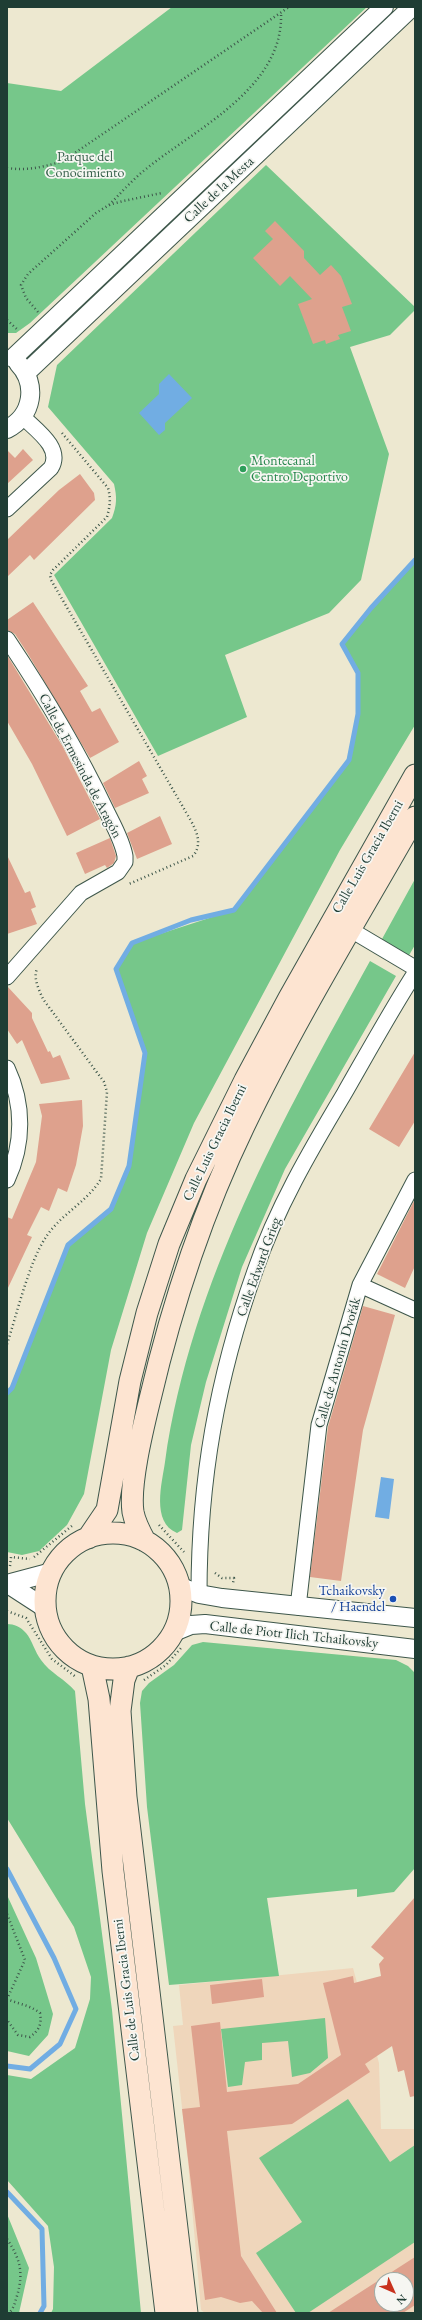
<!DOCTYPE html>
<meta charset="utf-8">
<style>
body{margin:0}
#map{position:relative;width:422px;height:2320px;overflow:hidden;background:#ede8d0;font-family:"EB Garamond",serif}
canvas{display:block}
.frame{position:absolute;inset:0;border:8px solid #1f3d34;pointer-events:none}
.north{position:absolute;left:374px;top:2272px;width:40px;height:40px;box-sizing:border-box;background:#f6f6f2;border:1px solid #a0aca6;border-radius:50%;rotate:135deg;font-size:11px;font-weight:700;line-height:16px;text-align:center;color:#1f3d34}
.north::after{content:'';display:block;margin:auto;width:14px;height:18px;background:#c8321e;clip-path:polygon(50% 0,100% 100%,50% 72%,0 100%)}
</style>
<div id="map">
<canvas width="422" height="2320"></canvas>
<div class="frame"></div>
<div class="north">N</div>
</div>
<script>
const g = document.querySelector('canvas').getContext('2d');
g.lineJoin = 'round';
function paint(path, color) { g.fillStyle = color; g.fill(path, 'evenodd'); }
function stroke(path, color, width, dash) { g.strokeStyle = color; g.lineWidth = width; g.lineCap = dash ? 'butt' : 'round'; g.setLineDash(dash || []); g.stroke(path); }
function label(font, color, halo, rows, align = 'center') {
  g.font = font + ' "EB Garamond",serif'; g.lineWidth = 3.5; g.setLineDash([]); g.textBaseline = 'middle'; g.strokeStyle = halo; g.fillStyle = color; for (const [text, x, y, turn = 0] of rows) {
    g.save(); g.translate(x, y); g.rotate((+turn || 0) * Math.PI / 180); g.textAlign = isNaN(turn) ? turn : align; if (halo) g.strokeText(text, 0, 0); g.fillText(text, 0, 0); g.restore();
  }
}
const built = new Path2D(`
 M353,1968L379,2063L381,2129H415V2313H205L201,2310L188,2162L173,2026L183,2025L179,1985ZM382,2280H406V2304H382Z`);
const green = new Path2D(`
 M172,7H367L30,323L16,333H7V83L61,91Z
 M266,165L415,307V310L390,335L350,347L389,454L361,580L329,613L225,655L247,717L158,756L54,575L112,518C117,505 117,497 114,484L48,407L57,365Z
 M415,560V725L340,850L194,1123L147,1233L111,1350L84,1494L67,1525L39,1551L22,1555L7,1552V1393L12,1388L68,1245L111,1209L129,1166L145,1053L116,969L132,943L234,910L349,760L358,714V673L342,644L371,608Z
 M415,879V945L408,957L382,939Z
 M370,961L396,976L285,1169L242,1267L206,1382L191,1445L182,1530L177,1533C151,1522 162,1483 165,1462C191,1280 283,1119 370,961Z
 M7,1624C14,1624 21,1627 26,1633C32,1640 35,1652 41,1660C50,1673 65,1679 75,1691L85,1804L112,2010L141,2313H51L53,2309L54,2267L48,2226L7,2180V2075L31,2079L75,2048L90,1999L91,1977L74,1927L7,1818Z
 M203,1642L396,1660L408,1666L415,1673V1868L394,1892L357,1897V1889L267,1898L279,1976L169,1985L147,1807L140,1703L142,1691L149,1683L174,1665L192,1645Z
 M7,1895L36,1958L53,2014L48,2035L29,2056L7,2051Z
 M325,2018L328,2058L310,2073L292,2077L288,2041L262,2043V2060L245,2062L242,2085L228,2087L221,2029Z
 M348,2099L390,2162L415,2145V2242L308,2313H296L256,2253L302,2222L259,2158Z
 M7,2214L29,2268L19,2313H7Z`);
const water = new Path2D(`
 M169,374L192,398L165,423V430L159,435L139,413L159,394V384Z
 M381,1477L394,1479L389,1519L375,1517Z`);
const stream = new Path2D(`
 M7,1393L12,1388L68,1245L111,1209L129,1166L145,1053L116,969L132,943L191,920L234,910L349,760L358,714V673L342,644L371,608L415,560
 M7,1869L54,1958L76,2009L60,2044L30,2069L7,2066
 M7,2192L42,2229L44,2306L40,2313`);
const building = new Path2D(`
 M275,221L304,251V258L320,275L331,265L341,276L352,304L342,307L351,331L338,335L340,339L326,344L325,340L313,344L298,304L312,299L290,276L280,286L253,258L273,239L265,231Z
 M23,449L33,460L7,484V450L15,458Z
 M80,474L94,493L95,500L34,560L30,555L7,577V540L59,490Z
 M33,602L88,686L80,691L92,712L100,708L119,742L90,758L28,654L15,634L7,630V620Z
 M7,655L63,747L100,819L67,836L32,764L7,721Z
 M139,761L147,776L142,779L149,793L115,808L103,783Z
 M160,816L172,844L137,859L127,833Z
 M110,838L116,856L114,863L107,868L105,865L85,874L76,853Z
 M7,855L25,893L30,891L36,907L31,909L37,924L7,934Z
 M7,986L32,1013V1018L48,1052L50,1051L53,1058L60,1055L70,1079L41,1084L22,1040L17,1044L7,1029Z
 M415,1052V1121L399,1147L369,1129Z
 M82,1100L83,1126L76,1165L67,1192L58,1188L49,1211L41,1207L27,1235L32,1237L7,1290V1217L12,1219L36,1162L42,1116L39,1104Z
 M415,1199V1266L405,1288L377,1274Z
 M363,1306L395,1315L363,1430L341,1581L310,1577L328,1427Z
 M415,1897V2096L410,2097L404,2070L398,2072L392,2046L365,2064L370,2072L292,2124L227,2131L241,2256L277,2313H263L252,2301L240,2303L221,2297L205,2300L182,2109L200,2107L191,2026L220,2022L227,2092L298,2084L341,2055L323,1983L353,1976L354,1983L381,1976L379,1964L384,1958L371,1947Z
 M262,1979L264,1997L212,2004L210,1985Z
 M415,2257V2305L403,2313H328ZM382,2280H406V2304H382Z`);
const path = new Path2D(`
 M7,168C27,171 44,167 63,161L289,7
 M109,205C121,193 132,180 146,169C195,129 284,88 281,13
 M38,312L26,298L21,285L28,274L96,213L109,205L123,201L162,193
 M7,320L18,330
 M62,433L108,488C111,499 110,506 107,517L53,570L50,575L51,580L183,807C191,822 206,840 193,856L129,884
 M7,1344C17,1314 29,1262 46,1237C60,1215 87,1202 101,1179L107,1092L104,1082L43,999C39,990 33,978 37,969
 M159,1525L184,1552
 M34,1557L73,1525
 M10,1566L11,1557L30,1559
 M215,1573L222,1578H234L233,1583
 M7,1611L26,1618L52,1659L76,1677
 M144,1680L166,1665L181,1648
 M7,1914L25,1960L7,1999C18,2004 30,2005 40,2013C42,2025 39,2030 30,2037L18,2035L7,2020
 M7,2239C20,2259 24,2272 17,2296C15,2302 14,2308 9,2313`);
const minor = new Path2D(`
 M7,509L51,468C63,448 36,430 23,417
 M7,639C43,693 77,749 105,808C112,823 122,839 125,856V862L118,872L81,893L7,977
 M351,930L415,968
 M7,1068C24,1104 24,1144 7,1180
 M360,1285L415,1310
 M199,1594C199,1480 217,1378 255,1271C276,1209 310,1151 344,1094C367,1054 390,1012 415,973
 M298,1607L319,1425L360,1285L415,1180`);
const tertiary = new Path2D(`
 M13,358L384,7
 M26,373L412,7
 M7,429C33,416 38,384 18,363
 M7,1584L52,1572
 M8,1584L45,1608
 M179,1586L199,1594L222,1598L415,1618
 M174,1632L191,1625L205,1624L415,1649`);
const secondary = new Path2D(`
 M45 1601a68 68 0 1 1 136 0a68 68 0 1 1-136 0Z
 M88,1538L107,1510L130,1381L147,1313L169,1244L196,1179L245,1080L289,998L415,775
 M145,1541C140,1532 135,1523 133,1512C129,1484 143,1428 150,1399C172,1305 202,1213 244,1126C295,1020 357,919 415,817
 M92,1666L99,1699L113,1871L166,2313
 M129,1667L124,1680L120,1711L126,1797L187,2313`);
const markers = [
 [243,469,4,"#2e9e5b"],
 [393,1599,4,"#1a4fb4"]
];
const parkNames = [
 ["Parque del",85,157],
 ["Conocimiento",85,173]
];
const streetNames = [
 ["Calle de la Mesta",219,190,-43],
 ["Calle de Ermesinda de Aragón",80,766,62],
 ["Calle Luis Gracia Iberni",368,857,-60],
 ["Calle Luis Gracia Iberni",215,1143,-64],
 ["Calle Edward Grieg",259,1267,-70],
 ["Calle de Antonín Dvořák",338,1363,-74],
 ["Calle de Piotr Ilich Tchaikovsky",294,1635,6],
 ["Calle de Luis Gracia Iberni",127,1990,-97]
];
const leisureNames = [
 ["Montecanal",251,461],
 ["Centro Deportivo",251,477]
];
const transitNames = [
 ["Tchaikovsky",385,1591],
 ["/ Haendel",385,1607]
];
paint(built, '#efd6bb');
paint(green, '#76c78a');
paint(water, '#71ade3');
stroke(stream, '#71ade3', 5);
paint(building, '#dea18d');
stroke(minor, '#3e574b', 17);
stroke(tertiary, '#3e574b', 20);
stroke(secondary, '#3e574b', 23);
stroke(path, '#3e574b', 2.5, [1, 3]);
stroke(minor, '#fff', 15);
stroke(tertiary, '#fff', 18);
stroke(secondary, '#fde4d1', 21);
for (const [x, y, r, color] of markers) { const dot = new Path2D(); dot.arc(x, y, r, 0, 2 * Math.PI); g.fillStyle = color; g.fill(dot); stroke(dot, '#f6f6f2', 1.5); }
label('14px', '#35604a', '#f6f6f2', parkNames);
label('14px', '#1f3d34', '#f6f6f2', streetNames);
label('14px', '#27864d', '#f6f6f2', leisureNames, 'left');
label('14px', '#164399', '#f6f6f2', transitNames, 'right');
</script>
